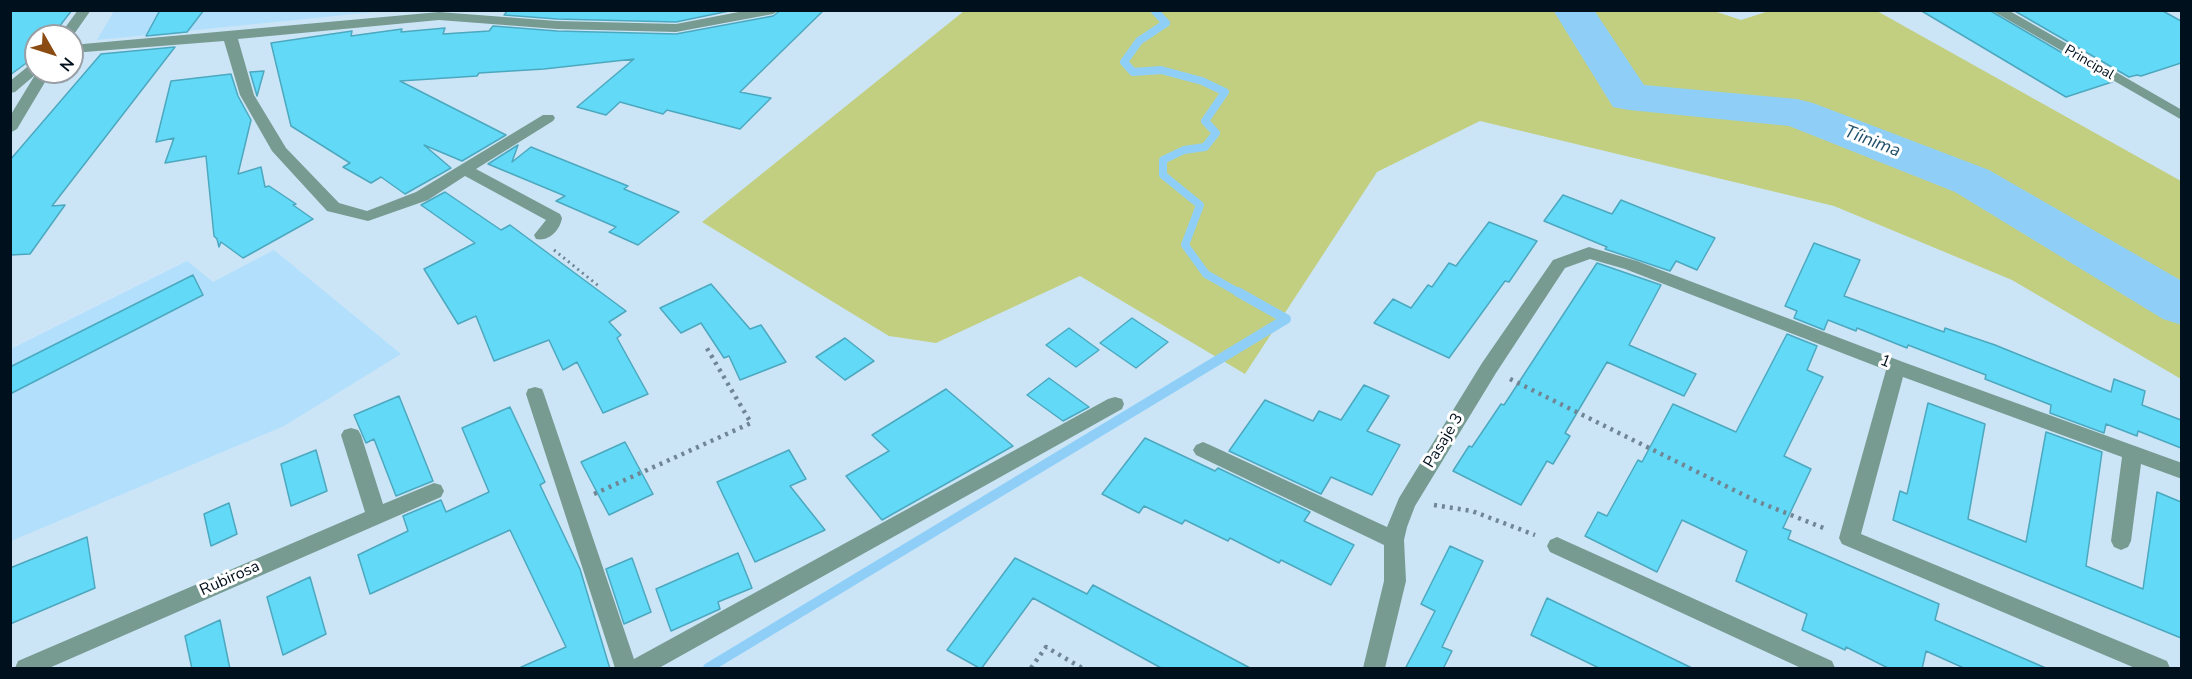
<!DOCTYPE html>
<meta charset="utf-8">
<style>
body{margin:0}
#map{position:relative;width:2192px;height:679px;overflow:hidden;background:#cbe5f7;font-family:"Nunito Sans",sans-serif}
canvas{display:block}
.frame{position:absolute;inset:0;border:12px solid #00101c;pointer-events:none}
.north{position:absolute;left:24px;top:24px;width:60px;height:60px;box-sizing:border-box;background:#fff;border:2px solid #999fa4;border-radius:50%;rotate:129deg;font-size:16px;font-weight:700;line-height:24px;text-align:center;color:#00101c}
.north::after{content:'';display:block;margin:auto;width:21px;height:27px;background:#8b4c13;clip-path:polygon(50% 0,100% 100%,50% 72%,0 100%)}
</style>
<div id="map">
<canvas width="2192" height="679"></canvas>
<div class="frame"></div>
<div class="north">N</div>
</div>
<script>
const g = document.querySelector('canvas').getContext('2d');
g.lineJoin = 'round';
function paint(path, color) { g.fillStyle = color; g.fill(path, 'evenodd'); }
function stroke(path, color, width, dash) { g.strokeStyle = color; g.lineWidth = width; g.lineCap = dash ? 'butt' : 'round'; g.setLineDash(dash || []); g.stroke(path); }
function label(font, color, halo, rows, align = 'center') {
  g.font = font + ' "Nunito Sans",sans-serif'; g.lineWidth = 6; g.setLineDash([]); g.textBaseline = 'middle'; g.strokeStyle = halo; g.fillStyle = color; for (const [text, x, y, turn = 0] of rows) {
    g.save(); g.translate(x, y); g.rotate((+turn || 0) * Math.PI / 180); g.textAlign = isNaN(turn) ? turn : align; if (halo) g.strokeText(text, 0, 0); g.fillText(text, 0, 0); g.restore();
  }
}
const built = new Path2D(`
 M114,11H384L97,40Z
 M274,250L401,354L284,426L11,541V349L187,261L213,282Z`);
const green = new Path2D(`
 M1711,10L1741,20L1769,11H1877L2181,181V379L2012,280L1834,206L1480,121L1377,172L1245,374L1080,276L936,343L889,336L702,222L964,11Z`);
const streamFar1 = new Path2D(`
 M1154,10L1166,23L1139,41L1124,62L1133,72L1161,70L1202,81L1225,92L1205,121L1216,133L1205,147L1184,150L1163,160V175L1200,205L1185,245L1206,274L1241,294`);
const stream = new Path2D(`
 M708,668L1286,319L1238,292`);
const river = new Path2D(`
 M1553,10H1594L1644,85L1797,99L1813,103L1989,170L2182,281V325L2163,319L1955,192L1789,126L1629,110L1613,107Z`);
const building = new Path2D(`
 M10,10H72L52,36H36V56L10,75Z
 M160,10H204L187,32L146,36Z
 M508,10H734L676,22L557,19L504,15Z
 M781,10H824L740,92L771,98L740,129L667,110L663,114L620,102L606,115L577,107L634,59L544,69L479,73L477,76L400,81L506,135L462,161L424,145L451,168L405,194L381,177L371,183L343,167L350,163L291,126L271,43L352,31L351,36L402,29L401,32L445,28L443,34L489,31L493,26L557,31L676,34L773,16Z
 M1920,10H1989L2112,82L2066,97Z
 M2013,10H2161L2181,21V63L2141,76L2137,75L2129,77Z
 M175,47L52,206L65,205L30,254L10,255V160L101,54Z
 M264,71L257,96L250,72Z
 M231,74L238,96L251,120L238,174L261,167L265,187L269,186L296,204L293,205L313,219L243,258L221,242L219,247L217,239L214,236L206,156L165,163L174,138L156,142L171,81Z
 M518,145L512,162L531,147L628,186L624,189L679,212L638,245L609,232L616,227L556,201L565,196L488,164Z
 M445,192L501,230L510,225L626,311L609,322L621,335L617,338L648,394L603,413L577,362L563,370L549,340L494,361L476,316L458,324L424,269L475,243L421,205Z
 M1563,195L1612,214L1621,200L1715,238L1697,270L1676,261L1670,271L1605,249L1607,247L1544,221Z
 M1489,222L1537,241L1509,282L1505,281L1449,358L1374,323L1393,299L1411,308L1428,285L1432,287L1449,263L1456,266Z
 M1814,243L1860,260L1844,296L1944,332L1945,328L1995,345L2111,392L2114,379L2145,391L2142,405L2181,420V448L2138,431L2137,436L2106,424L2104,433L2050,413L2051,405L1985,379L1986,375L1908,345L1907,348L1857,328L1856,331L1828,320L1824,330L1794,318L1797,311L1785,306Z
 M1597,263L1661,285L1629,345L1696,374L1684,396L1607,362L1565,433L1570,436L1553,464L1547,461L1521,505L1453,471L1469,446L1472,447L1501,404L1504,405Z
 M193,275L203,295L10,394V367Z
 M711,284L750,329L761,325L786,362L740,380L729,356L724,358L701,323L681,333L660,308Z
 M1132,318L1168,342L1136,368L1100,343Z
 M1069,328L1099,350L1076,367L1046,345Z
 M1787,334L1817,346L1807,370L1823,377L1784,456L1811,469L1783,528L1791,531L1788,539L1939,604L1935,620L2048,669H1966L1926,651L1922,669H1890L1846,647L1845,650L1802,630L1807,614L1736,581L1747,551L1682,520L1657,572L1585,536L1598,512L1607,516L1638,460L1642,462L1673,404L1736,432Z
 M845,338L874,361L845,380L816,357Z
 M1049,378L1089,407L1063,421L1027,395Z
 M1364,385L1389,396L1367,431L1400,445L1372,495L1331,477L1321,494L1229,451L1265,400L1313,421L1319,411L1341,420Z
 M946,389L1013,446L882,520L846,476L889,451L872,435Z
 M399,396L433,481L396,496L374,439L366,443L354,415Z
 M1928,403L1985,424L1968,519L2026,542L2046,432L2102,452L2086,566L2143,589L2157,492L2181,502V638L1893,520L1900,491L1907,494Z
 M510,407L545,482L540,485L580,569L610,669H517L566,647L510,530L370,594L358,555L408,531L403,516L441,500L446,512L489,492L462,428Z
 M1145,438L1215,471L1218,468L1310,512L1304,521L1354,545L1331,585L1281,560L1279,563L1230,538L1228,541L1185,520L1182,524L1144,506L1139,513L1102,494Z
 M625,442L653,494L609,515L581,462Z
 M316,450L327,491L291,506L281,464Z
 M789,450L806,479L790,486L825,530L755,562L717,482Z
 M229,503L237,534L211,546L204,514Z
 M87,537L95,588L10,624V568Z
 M1450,546L1483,561L1442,647L1452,651L1443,669H1405L1435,611L1421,604Z
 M738,553L752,588L718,602L720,609L671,631L656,589Z
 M632,558L651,612L624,624L606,569Z
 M1015,558L1087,594L1093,585L1252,669H1163L1033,598L981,669L947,650Z
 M310,577L326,634L283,655L267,597Z
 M1547,598L1694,669H1601L1531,635Z
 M220,620L230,669H192L185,636Z`);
const pathFar1 = new Path2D(`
 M554,250L600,287`);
const path = new Path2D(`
 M1510,379L1756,501L1826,529
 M594,494L751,423L705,345
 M1434,505L1472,511L1535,535
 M1031,668L1046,647L1082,668`);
const minor = new Path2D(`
 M78,10H91L72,37L59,36Z
 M749,10H779L773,14L676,32L557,29L439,20L238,39L254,95L286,148L339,203L367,211L416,192L543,115H553L555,118L553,121L476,169L560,214L562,218C560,230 549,242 536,239L534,235L546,220L465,176L428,200L368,221L327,211L272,151L240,95L224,41L72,53V45L439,12L557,21L676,24Z
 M1991,10H2008L2182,110V120Z
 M36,63V72H51L17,129L10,133V116L35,75L15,92L10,93V81L31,64Z
 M1589,247L1637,261L1903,362L2182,463V479L2141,464L2131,541L2128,547L2121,550L2114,547L2111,541L2122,457L1903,377L1861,534L2167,661L2170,668H2135L1842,544L1839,538L1886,370L1625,269L1590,259L1565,268L1496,373L1415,506L1407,527L1404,540L1406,581L1385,668H1363L1384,581V545L1196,455L1193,450L1196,445L1203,442L1210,445L1387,527L1399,498L1482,363L1553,260Z
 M535,387L542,389L544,394L634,659L1108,399L1115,397L1122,399L1124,404L1122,409L659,668H615L526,394L528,389Z
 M351,428L358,430L361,435L383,504L434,483L441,485L444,491L441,497L49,668H15L18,661L365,512L341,435L344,430Z
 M1557,537L1832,661L1835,668H1801L1550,552L1547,546L1550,540Z`);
const farStreetnames = [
 ["Principal",2089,63,30]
];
const streetNames = [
 ["1",1885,362,21],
 ["Pasaje 3",1444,441,-59],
 ["Rubirosa",230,579,-24]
];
const waterNames = [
 ["Tíinima",1872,142,21]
];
paint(built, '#b2dffc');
paint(green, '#c2cf80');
stroke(streamFar1, '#8fcff7', 8);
stroke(stream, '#8fcff7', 10);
paint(river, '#8fcff7');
paint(building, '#62daf7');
stroke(building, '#4ca8bf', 1.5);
stroke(pathFar1, '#708695', 3, [2, 4]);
stroke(path, '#708695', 4.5, [3, 5]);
paint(minor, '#779b91');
label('14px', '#00101c', '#fff', farStreetnames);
label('16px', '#00101c', '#fff', streetNames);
label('italic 18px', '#1f506b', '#fff', waterNames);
</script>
